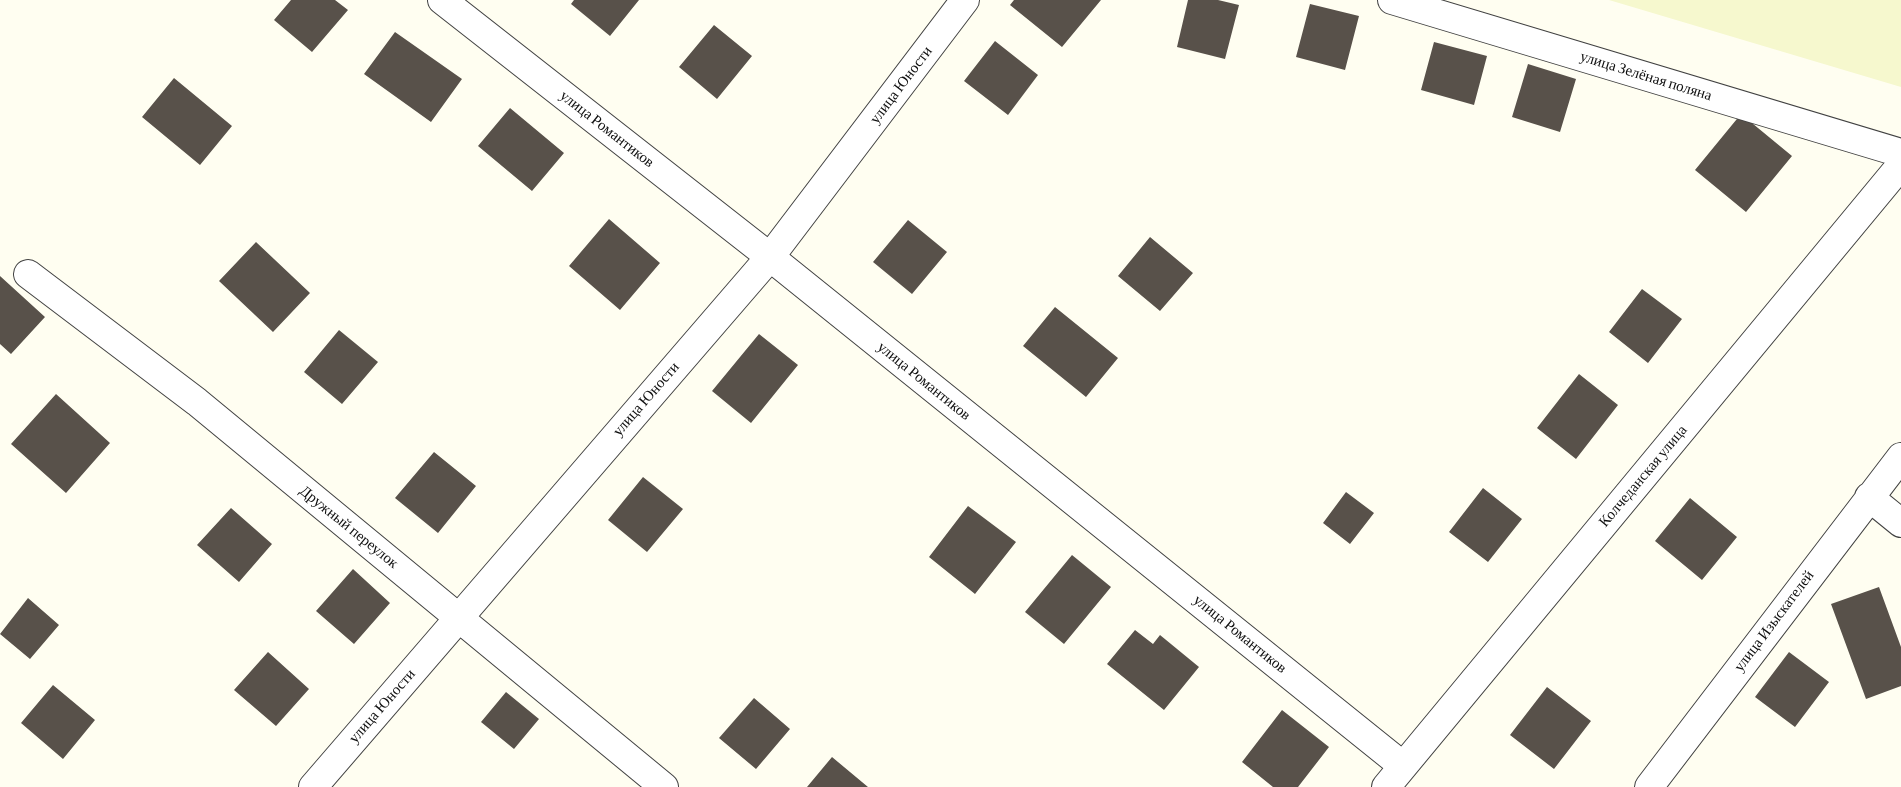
<!DOCTYPE html>
<meta charset="utf-8">
<style>
body{margin:0}
canvas{display:block;background:#fffef1}
</style>
<canvas width="1901" height="787"></canvas>
<script>
const g = document.querySelector('canvas').getContext('2d');
g.lineJoin = 'round';
function paint(path, color) { g.fillStyle = color; g.fill(path, 'evenodd'); }
function stroke(path, color, width, dash) { g.strokeStyle = color; g.lineWidth = width; g.lineCap = dash ? 'butt' : 'round'; g.setLineDash(dash || []); g.stroke(path); }
function label(font, color, halo, rows, align = 'center') {
  g.font = font + ' "Crimson Pro",serif'; g.lineWidth = 5; g.setLineDash([]); g.textBaseline = 'middle'; g.strokeStyle = halo; g.fillStyle = color; for (const [text, x, y, turn = 0] of rows) {
    g.save(); g.translate(x, y); g.rotate((+turn || 0) * Math.PI / 180); g.textAlign = isNaN(turn) ? turn : align; if (halo) g.strokeText(text, 0, 0); g.fillText(text, 0, 0); g.restore();
  }
}
const farmland = new Path2D(`
 M1609,0H1901V87Z`);
const building = new Path2D(`
 M291,0H335L348,10L312,52L274,20Z
 M574,0H639L610,36L571,4Z
 M1014,0H1101L1062,47L1010,5Z
 M1188,0H1218L1239,5L1225,59L1177,47Z
 M1310,4L1359,16L1345,70L1296,57Z
 M714,25L752,56L717,99L679,67Z
 M395,32L462,79L431,122L364,74Z
 M995,41L1038,75L1008,115L964,81Z
 M1434,42L1487,56L1474,105L1421,90Z
 M1528,64L1576,79L1560,132L1512,117Z
 M174,78L232,126L200,165L142,117Z
 M510,108L564,153L532,191L478,146Z
 M1741,114L1792,156L1746,212L1695,170Z
 M609,219L660,263L620,310L569,266Z
 M908,220L947,252L912,294L873,262Z
 M1150,237L1193,273L1160,311L1118,276Z
 M256,242L310,293L273,332L219,281Z
 M0,276L45,317L11,354L0,344Z
 M1642,289L1682,319L1648,363L1609,332Z
 M1055,307L1118,358L1086,397L1023,346Z
 M339,330L378,362L342,404L304,372Z
 M759,334L798,365L751,423L712,391Z
 M1579,374L1618,405L1576,459L1537,428Z
 M56,394L110,443L66,493L11,444Z
 M434,452L476,486L438,533L395,498Z
 M643,477L683,509L647,552L608,520Z
 M1483,488L1522,519L1488,562L1449,532Z
 M1346,492L1374,513L1350,544L1323,523Z
 M1690,498L1737,537L1702,580L1655,541Z
 M968,506L1016,542L975,594L929,557Z
 M231,508L272,544L239,582L197,545Z
 M1072,555L1111,587L1064,644L1025,612Z
 M353,569L390,603L354,644L316,611Z
 M1879,587L1901,647V686L1866,699L1831,604Z
 M28,598L59,625L30,659L0,634Z
 M1135,630L1153,644L1160,635L1199,667L1164,710L1107,664Z
 M268,652L309,689L276,726L234,690Z
 M1789,652L1829,682L1795,727L1755,697Z
 M53,685L95,720L63,759L21,723Z
 M1547,687L1591,721L1554,769L1510,735Z
 M506,692L539,719L514,749L481,722Z
 M754,698L790,729L756,769L719,738Z
 M1282,710L1329,747L1298,787H1273L1242,762Z
 M832,757L868,787H807Z`);
const minor = new Path2D(`
 M442,0L770,257L1403,766
 M1392,0L1901,153
 M28,274L197,402L664,787
 M1869,497L1901,523
 M313,787L770,257L965,0
 M1386,787L1901,165
 M1649,787L1901,457`);
const streetNames = [
 ["улица Зелёная поляна",1646,76,17],
 ["улица Юности",901,85,-53],
 ["улица Романтиков",607,129,38],
 ["улица Романтиков",924,381,39],
 ["улица Юности",646,399,-49],
 ["Колчеданская улица",1643,476,-50],
 ["Дружный переулок",349,527,39],
 ["улица Изыскателей",1774,621,-53],
 ["улица Романтиков",1240,634,39],
 ["улица Юности",382,706,-49]
];
paint(farmland, '#f6f8ce');
paint(building, '#58514a');
stroke(minor, '#424242', 30);
stroke(minor, '#fff', 28);
label('15px', '#0f0f0f', '#fff', streetNames);
</script>
